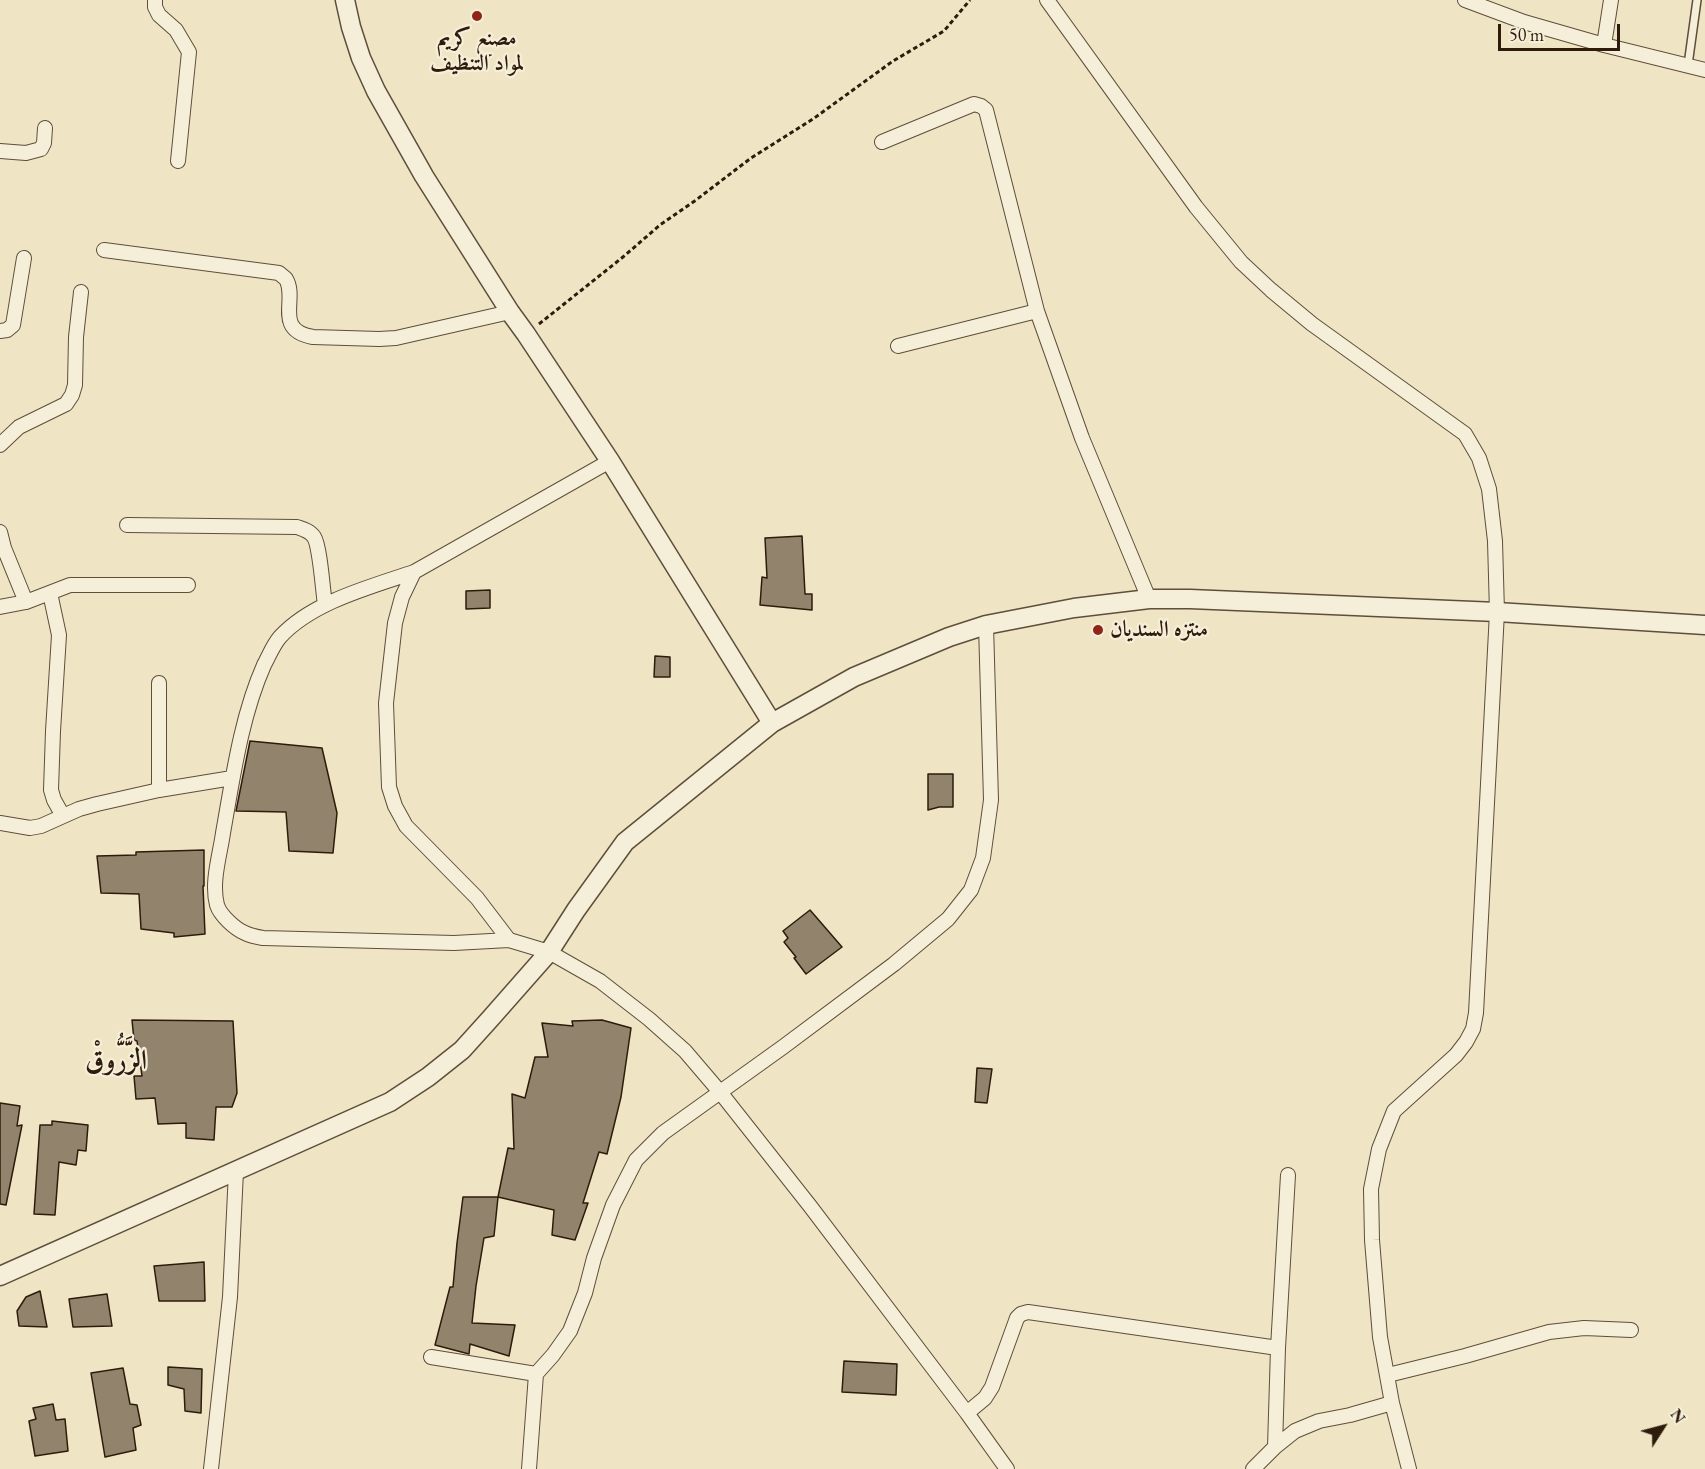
<!DOCTYPE html>
<meta charset="utf-8">
<style>
body{margin:0}
#map{position:relative;width:1705px;height:1469px;overflow:hidden;background:#efe5c4;font-family:"EB Garamond",serif}
canvas{display:block}
.north{position:absolute;left:1633px;top:1397px;width:60px;height:60px;-webkit-text-stroke:4px #f5eed9;paint-order:stroke;rotate:54deg;font-size:16px;font-weight:700;line-height:24px;text-align:center;color:#2e1b0c}
.north::after{content:'';display:block;margin:auto;width:21px;height:27px;background:#2e1b0c;clip-path:polygon(50% 0,100% 100%,50% 72%,0 100%)}
.scale{position:absolute;left:1498px;top:24px;width:122px;height:27px;box-sizing:border-box;border:3px solid #2e1b0c;border-top:0;padding-left:8px;font-size:18px;line-height:21px;white-space:nowrap;color:#2e1b0c;-webkit-text-stroke:4px #f5eed9;paint-order:stroke}
</style>
<div id="map">
<canvas width="1705" height="1469"></canvas>
<div class="north">N</div>
<div class="scale">50 m</div>
</div>
<script>
const g = document.querySelector('canvas').getContext('2d');
g.lineJoin = 'round';
function paint(path, color) { g.fillStyle = color; g.fill(path, 'evenodd'); }
function stroke(path, color, width, dash) { g.strokeStyle = color; g.lineWidth = width; g.lineCap = dash ? 'butt' : 'round'; g.setLineDash(dash || []); g.stroke(path); }
function label(font, color, halo, rows, align = 'center') {
  g.font = font + ' "EB Garamond",Amiri,serif'; g.lineWidth = 4.5; g.setLineDash([]); g.textBaseline = 'middle'; g.strokeStyle = halo; g.fillStyle = color; for (const [text, x, y, turn = 0] of rows) {
    g.save(); g.translate(x, y); g.rotate((+turn || 0) * Math.PI / 180); g.textAlign = isNaN(turn) ? turn : align; if (halo) g.strokeText(text, 0, 0); g.fillText(text, 0, 0); g.restore();
  }
}
const building = new Path2D(`
 M802,536L805,594H812V610L760,605L762,577L767,578L765,538Z
 M490,590V608L466,609V591Z
 M655,656L670,657V677H654Z
 M250,741L322,748L337,813L333,853L289,851L286,812L236,811Z
 M928,774H953V807H939L928,810Z
 M204,850V886H203L205,934L174,937V933L141,929L139,894L101,893L97,856L136,855V852Z
 M810,910L842,947L806,974L794,958L796,957L784,942L788,938L783,931Z
 M132,1020L233,1021L237,1093L232,1107H216L214,1140L186,1138V1123L158,1124L155,1098L136,1099L134,1076H142L137,1041L134,1040Z
 M602,1020L631,1028L621,1097L607,1154L599,1152L583,1203H588L575,1240L552,1235L554,1210L498,1197L508,1148L514,1149L512,1094L525,1098L535,1057H548L542,1023L573,1026L572,1021Z
 M977,1068L992,1069L987,1103L975,1102Z
 M0,1103L20,1106L17,1126L22,1125L6,1205L0,1204Z
 M52,1121L88,1125L86,1151L78,1150L76,1165L59,1162L55,1215L34,1214L40,1125H52Z
 M463,1197H498L494,1236L484,1238L476,1286L472,1323L515,1325L509,1356L470,1344L469,1354L435,1345L450,1287H453L457,1243Z
 M204,1262L205,1301H159L154,1266Z
 M40,1291L47,1327L19,1326L17,1311L26,1297Z
 M107,1294L112,1326L73,1327L69,1299Z
 M844,1361L897,1364L896,1395L842,1392Z
 M168,1367L202,1369L201,1413L185,1411L184,1389L168,1385Z
 M123,1368L130,1404L137,1405L141,1425L133,1428L136,1450L105,1457L91,1373Z
 M53,1404L56,1420L65,1419L68,1451L35,1456L29,1421L36,1419L33,1408Z`);
const path = new Path2D(`
 M539,324L623,257L660,225L696,200L751,158L813,119L893,61L944,31L970,0`);
const service = new Path2D(`
 M1688,65L1697,0`);
const minor = new Path2D(`
 M155,0V7L159,15L176,30L189,52L178,161
 M1047,0L1196,207L1241,262L1271,290L1312,324L1465,434L1479,458L1489,489L1495,541L1497,612L1476,1013L1473,1029L1466,1042L1456,1055L1394,1111L1379,1149L1371,1189L1372,1240L1380,1337L1392,1403L1409,1469
 M1465,0L1524,22L1604,45L1705,70
 M1604,45L1611,0
 M882,142L974,104L981,106L986,110L1037,311L1082,438L1149,599
 M0,151L26,153L41,149L44,143L45,128
 M104,250L279,273C280,274 285,278 286,279C298,299 273,330 313,337L379,339L396,338L510,312
 M0,331L7,330L13,325L24,258
 M898,346L1037,311
 M0,445L19,427L66,404L72,395L75,385L76,337L81,292
 M610,461L414,572L402,597L395,623L386,703L389,787L395,806L406,826L477,898L509,940L549,952L600,981L649,1019L685,1051L720,1092L810,1206L967,1413L1007,1469
 M127,525L297,527C303,529 310,531 314,537C320,546 323,592 325,605
 M0,532L4,548L26,602
 M414,572C370,587 312,602 280,637C273,645 269,656 264,665C241,717 233,777 223,833C220,855 211,882 217,905C220,915 235,929 245,933C251,936 257,937 263,938L454,943L509,940
 M50,593L59,635L53,731L51,790L54,800L63,816
 M0,607L26,602L70,585H188
 M159,683V790
 M0,823L30,828L41,826L79,809L97,804L159,790L232,778
 M1278,1348L1288,1175
 M431,1357L536,1374L553,1355L570,1331L585,1293L594,1258L613,1205L636,1160L663,1133L783,1047L894,964L948,919L971,890L983,858L991,800L986,625
 M1388,1375L1465,1356L1549,1332L1584,1328L1631,1330
 M967,1413L985,1398L992,1387L1017,1318L1021,1314L1028,1312L1278,1348L1275,1447
 M211,1469L230,1297L236,1171
 M529,1469L536,1374
 M1253,1469L1275,1447L1295,1431L1319,1421L1350,1415L1392,1403`);
const tertiary = new Path2D(`
 M345,0L351,27L361,58L376,91L424,176L510,312L526,334L610,461L772,723
 M0,1276L390,1102L428,1077L462,1050L490,1019L549,952L576,910L625,842L772,723L854,677L949,637L986,625L1074,608L1149,599H1190L1497,612L1705,625`);
const markers = [
 [477,16,6,"#8f2418"],
 [1098,630,6,"#8f2418"]
];
const poiNames = [
 ["مصنع كريم",477,39],
 ["لمواد التنظيف",477,64],
 ["منتزه السنديان",1110,630,"left"]
];
const districtNames = [
 ["الزَّرُّوقْ",116,1061]
];
paint(building, '#92846c');
stroke(building, '#2e1b0c', 1.5);
stroke(service, '#5e4e3a', 10);
stroke(minor, '#5e4e3a', 16);
stroke(tertiary, '#5e4e3a', 21);
stroke(path, '#2e1b0c', 3, [4.5, 3]);
stroke(service, '#f5eed9', 7);
stroke(minor, '#f5eed9', 14);
stroke(tertiary, '#f5eed9', 18);
for (const [x, y, r, color] of markers) { const dot = new Path2D(); dot.arc(x, y, r, 0, 2 * Math.PI); g.fillStyle = color; g.fill(dot); stroke(dot, '#f5eed9', 2); }
label('bold 22px', '#2e1b0c', '#f5eed9', poiNames);
label('bold 28px', '#2e1b0c', '#f5eed9', districtNames);
</script>
